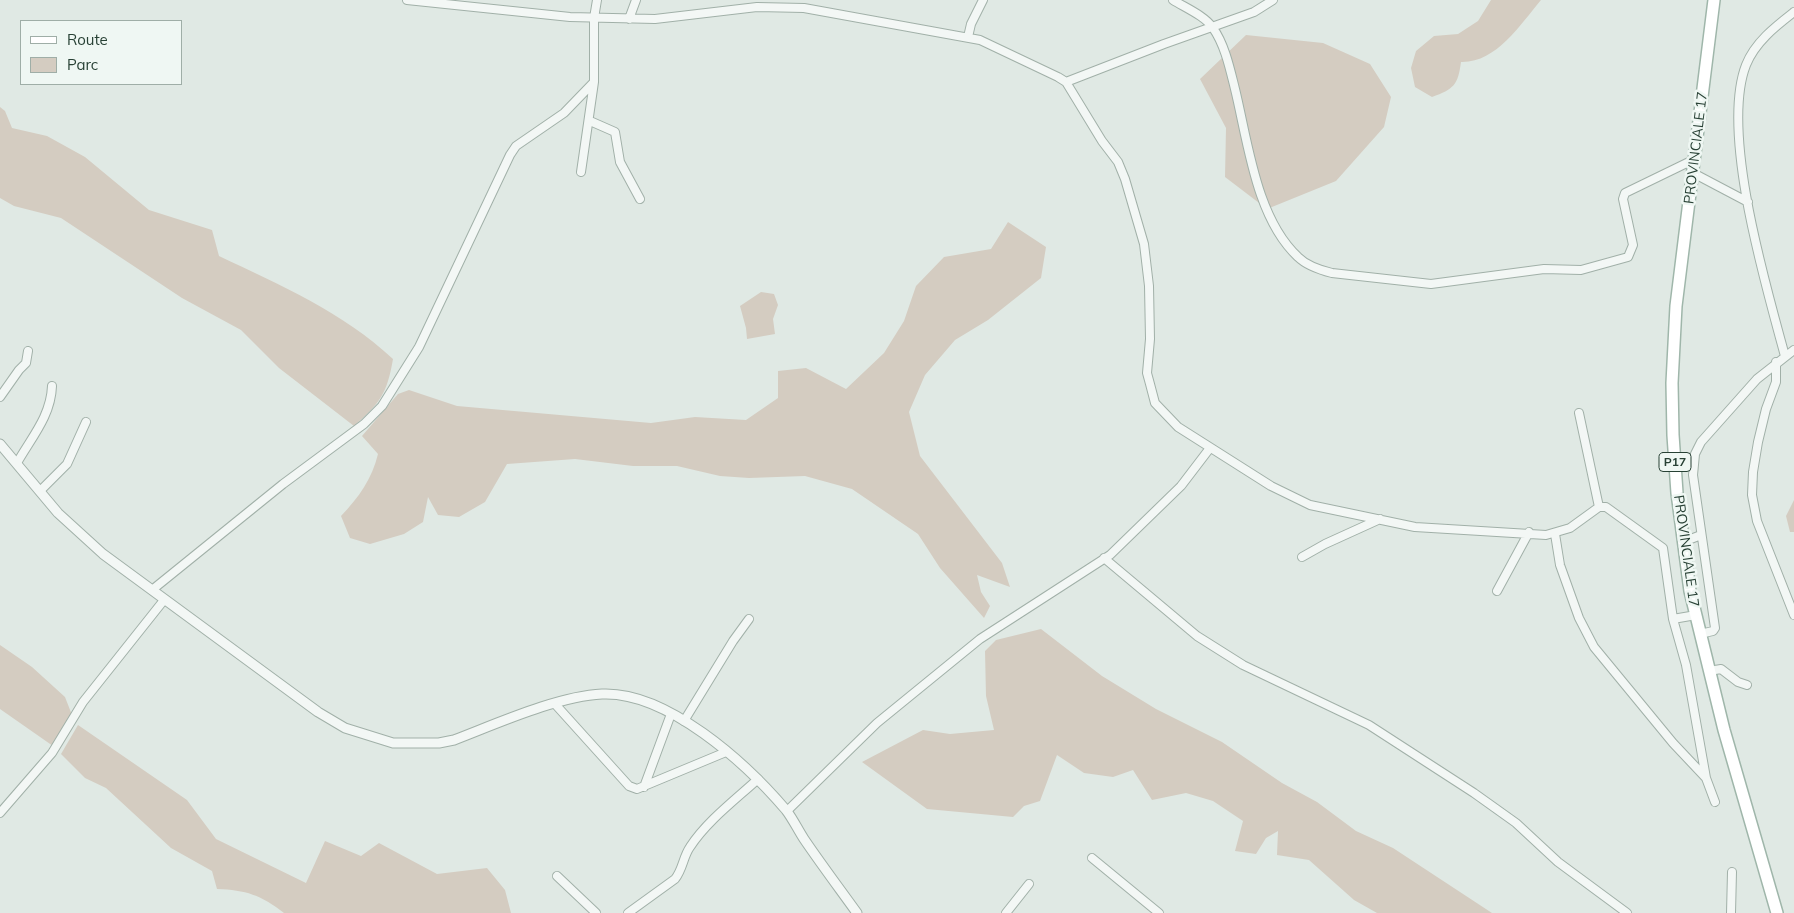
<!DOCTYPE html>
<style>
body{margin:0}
#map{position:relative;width:1794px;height:913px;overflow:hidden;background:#e0e9e4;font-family:Mulish,sans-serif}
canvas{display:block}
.legend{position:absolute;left:20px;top:20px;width:162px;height:65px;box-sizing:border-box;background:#eff7f3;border:1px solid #9faea7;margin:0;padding:6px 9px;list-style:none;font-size:15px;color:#284135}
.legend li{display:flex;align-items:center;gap:10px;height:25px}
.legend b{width:25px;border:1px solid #9faea7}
</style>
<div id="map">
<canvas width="1794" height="913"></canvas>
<ul class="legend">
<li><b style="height:6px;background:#fff"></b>Route</li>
<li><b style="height:14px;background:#d4ccc1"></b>Parc</li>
</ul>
</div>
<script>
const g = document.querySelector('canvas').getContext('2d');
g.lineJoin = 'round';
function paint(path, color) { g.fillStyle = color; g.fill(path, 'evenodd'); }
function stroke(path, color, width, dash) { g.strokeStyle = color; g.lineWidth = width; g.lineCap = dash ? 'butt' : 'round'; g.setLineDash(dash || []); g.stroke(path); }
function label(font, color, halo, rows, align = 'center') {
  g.font = font + ' Mulish,sans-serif'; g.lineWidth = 5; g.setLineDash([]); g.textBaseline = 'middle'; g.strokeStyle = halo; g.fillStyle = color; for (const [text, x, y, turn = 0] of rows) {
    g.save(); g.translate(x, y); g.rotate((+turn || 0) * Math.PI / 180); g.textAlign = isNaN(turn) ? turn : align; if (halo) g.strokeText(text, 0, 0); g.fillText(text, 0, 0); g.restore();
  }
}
const green = new Path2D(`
 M1491,0H1541C1520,25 1496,63 1461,62C1458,85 1454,89 1432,97L1415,87L1411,68L1416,51L1434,36L1458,34L1478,21Z
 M1246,35L1323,43L1370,64L1391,97L1384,127L1336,181L1267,209L1225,177L1226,128L1200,79Z
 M0,107L5,111L12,128L47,136L85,157L149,210L212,230L219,256C280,285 343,312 393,359C387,394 380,403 354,426L279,368L241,330L182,298L61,218L14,206L0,198Z
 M1008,222L1046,247L1041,278L988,320L955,340L925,375L909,412L920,456L1002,563L1010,587L977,575L981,592L990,606L984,618L940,568L918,534L852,489L805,476L749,478L720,476L677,466H633L575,459L507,464L485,502L459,517L438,515L428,497L423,522L404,534L370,544L350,538L341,516C359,497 372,479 378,454L362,436L398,394L409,390L457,406L651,423L695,417L746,420L778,398V371L806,368L846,389L884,353L904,321L916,286L944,257L991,249Z
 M761,292L774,294L778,305L773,319L775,334L747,339L746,328L740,306Z
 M1794,500V532H1790L1786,516Z
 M1041,629L1102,676L1156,709L1222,742L1282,783L1317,802L1356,831L1393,848L1492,913H1377L1354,900L1309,860L1277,855L1278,831L1266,838L1256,854L1235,851L1243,821L1213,801L1186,793L1152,800L1133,770L1113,777L1084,773L1057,755L1040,801L1024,806L1013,817L927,809L862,762L923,730L950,734L994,730L986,696L985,651L996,640Z
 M0,645L32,667L65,697L72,715L53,746L0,709Z
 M78,725L187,800L216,839L306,883L325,841L361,856L379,843L437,874L487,868L505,890L511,913H284C261,895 246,890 217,889L212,871L171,848L106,788L85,778L61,754Z`);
const minor = new Path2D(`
 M407,0L570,17L655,19L757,7L804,8L980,40L1058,77L1066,82L1102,141L1118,162L1125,179L1144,244L1149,286L1150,339L1147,373L1150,384L1155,403L1178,427L1271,486L1310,505L1415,527L1546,535L1570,528L1599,507H1606L1663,548L1673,619L1696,615
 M1173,0C1186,8 1205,16 1213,28C1225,45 1230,69 1235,89C1248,142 1256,218 1298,257C1307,266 1320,270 1332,273L1431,284L1544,269L1581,270L1628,257L1633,245L1623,199L1625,193L1695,159
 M629,19L636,0
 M968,37L971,24L983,0
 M1066,82L1164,44L1254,12L1273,0
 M590,121L615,132L620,162L640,199
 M581,172L594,82
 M1693,173L1748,202
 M1785,356C1766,286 1720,132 1746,65C1755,42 1776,26 1794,12
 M1776,362V382L1766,409L1758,442L1753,472L1752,495L1757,521L1794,615
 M0,397L19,370L26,363L28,351
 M1579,413L1599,507
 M17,463C31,438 51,416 52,386
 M40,491L67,464L86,422
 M1555,534L1560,565L1579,618L1594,647L1673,743L1706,778
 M1683,542L1701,535
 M1302,557L1325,544L1380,519
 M1104,558L1197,636L1243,665L1369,725L1474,793L1516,823L1558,862L1627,913
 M152,590L283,484L364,424L382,406L419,347L510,155L516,146L564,113L594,82V18L597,0
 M1497,591L1529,532
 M1673,619L1686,665L1706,778L1715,802
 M1700,634L1713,631L1715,628L1693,475L1695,454L1701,442L1757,379L1794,350
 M1709,671L1721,669L1738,682L1747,685
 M555,704L629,786L637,789L726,752
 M684,721L733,641L749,619
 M644,787L671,714
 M787,811L877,723L980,639L1110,555L1181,486L1210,448
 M0,813L52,753L83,702L164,600
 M1092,858L1159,913
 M557,876L596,913
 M628,913L675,879C683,869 683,857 690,847C707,821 735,800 758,779
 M1006,913L1029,884
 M1731,913L1732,872`);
const tertiary = new Path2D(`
 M0,444L58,513L103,554L318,712L345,728L393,743H439L454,740C496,724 558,696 602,694C667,691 746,763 786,810C793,819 798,830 804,839C821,864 839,888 857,913`);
const primary = new Path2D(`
 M1714,0L1676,306L1672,383L1673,435L1677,493L1690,591L1724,730L1777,913`);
const shields = [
 [1675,462,32]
];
const shieldNames = [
 ["P17",1675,462]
];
const streetNames = [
 ["PROVINCIALE 17",1696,148,-83],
 ["PROVINCIALE 17",1686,551,82]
];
paint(green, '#d4ccc1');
stroke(minor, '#a1b0a8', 10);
stroke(tertiary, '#a1b0a8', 11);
stroke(primary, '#9fb6aa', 14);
stroke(minor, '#f3f7f5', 8);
stroke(tertiary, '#f3f7f5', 9);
stroke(primary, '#fff', 11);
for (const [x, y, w] of shields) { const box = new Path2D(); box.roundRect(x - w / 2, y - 9.5, w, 19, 4); g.fillStyle = '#eff7f3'; g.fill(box); stroke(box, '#284135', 1); }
label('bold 12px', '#284135', null, shieldNames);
label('14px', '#284135', '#eff7f3', streetNames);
</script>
